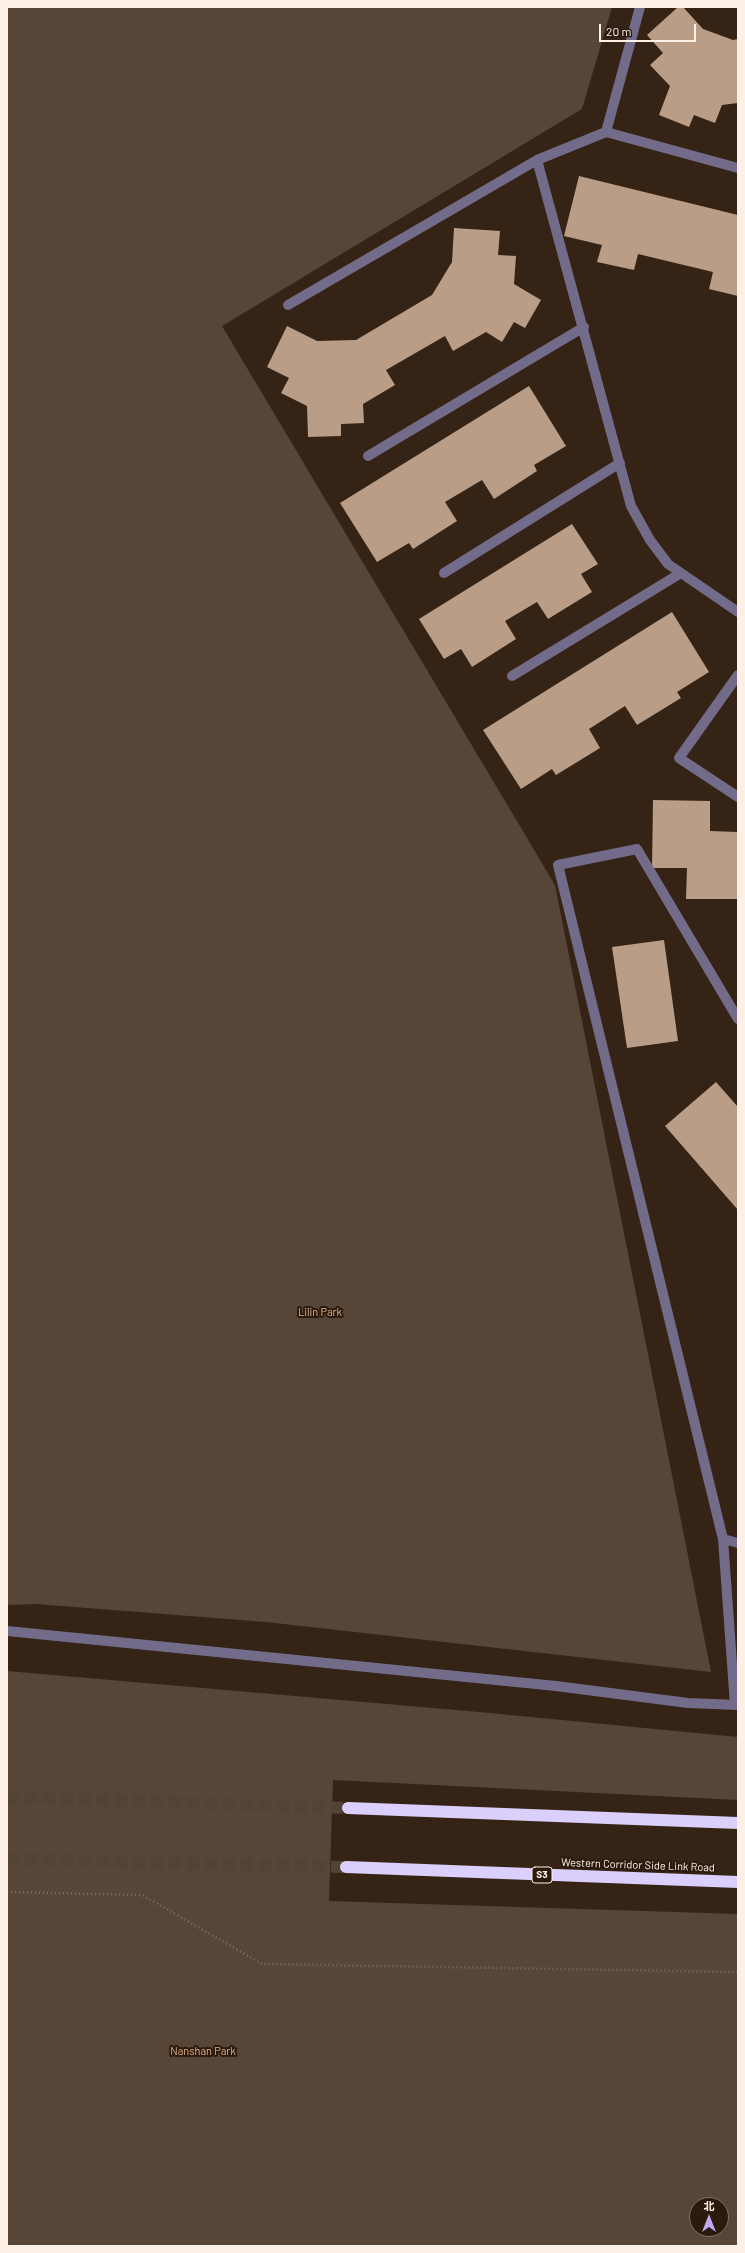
<!DOCTYPE html>
<meta charset="utf-8">
<style>
body{margin:0}
#map{position:relative;width:745px;height:2253px;overflow:hidden;background:#352415;font-family:Barlow,"Noto Sans SC",sans-serif}
canvas{display:block}
.frame{position:absolute;inset:0;border:8px solid #fdf1e7;pointer-events:none}
.north{position:absolute;left:689px;top:2197px;width:40px;height:40px;box-sizing:border-box;background:#2b1a0c;border:1px solid #7f7064;border-radius:50%;rotate:0deg;font-size:11px;font-weight:700;line-height:16px;text-align:center;color:#fdf1e7}
.north::after{content:'';display:block;margin:auto;width:14px;height:18px;background:#bea9f4;clip-path:polygon(50% 0,100% 100%,50% 72%,0 100%)}
.scale{position:absolute;left:599px;top:24px;width:97px;height:18px;box-sizing:border-box;border:2px solid #fdf1e7;border-top:0;padding-left:5px;font-size:12px;line-height:14px;white-space:nowrap;color:#fdf1e7;-webkit-text-stroke:3px #2b1a0c;paint-order:stroke}
</style>
<div id="map">
<canvas width="745" height="2253"></canvas>
<div class="frame"></div>
<div class="north">北</div>
<div class="scale">20 m</div>
</div>
<script>
const g = document.querySelector('canvas').getContext('2d');
g.lineJoin = 'round';
function paint(path, color) { g.fillStyle = color; g.fill(path, 'evenodd'); }
function stroke(path, color, width, dash) { g.strokeStyle = color; g.lineWidth = width; g.lineCap = dash ? 'butt' : 'round'; g.setLineDash(dash || []); g.stroke(path); }
function label(font, color, halo, rows, align = 'center') {
  g.font = font + ' Barlow,sans-serif'; g.lineWidth = 4; g.setLineDash([]); g.textBaseline = 'middle'; g.strokeStyle = halo; g.fillStyle = color; for (const [text, x, y, turn = 0] of rows) {
    g.save(); g.translate(x, y); g.rotate((+turn || 0) * Math.PI / 180); g.textAlign = isNaN(turn) ? turn : align; if (halo) g.strokeText(text, 0, 0); g.fillText(text, 0, 0); g.restore();
  }
}
const green = new Path2D(`
 M7,7H612L582,109L222,326L555,885L711,1672L266,1622L36,1604L7,1605Z
 M7,1671L479,1712L738,1737V1800L333,1780L329,1901L738,1914V2246H7ZM697,2205H721V2229H697Z`);
const building = new Path2D(`
 M678,7H683L703,29L733,40L738,39V103L722,105L715,123L694,115L689,127L659,115L670,86L650,65L663,53L647,35Z
 M579,176L738,215V296L709,289L713,272L638,254L634,270L597,262L602,245L564,236Z
 M454,228L500,231L498,255L516,256L514,284L541,300L525,328L514,322L502,342L486,332L453,351L445,336L386,370L395,385L363,404L364,423L341,424V436L308,437L307,406L281,393L289,378L267,367L287,326L317,341L356,340L432,295L452,262Z
 M529,386L566,446L534,465L537,471L494,499L482,480L445,502L457,521L413,549L409,543L377,562L340,503Z
 M572,524L598,564L581,574L592,592L548,619L537,602L505,621L516,639L472,667L461,649L444,659L419,619Z
 M672,612L709,672L677,692L681,698L637,725L625,706L589,729L600,748L556,775L552,769L521,789L483,730Z
 M653,800L710,801V831L738,832V899H686L687,868H652Z
 M664,940L678,1041L627,1048L612,947Z
 M716,1082L738,1107V1210L665,1126Z`);
const highwayTunnel = new Path2D(`
 M7,1797L348,1808
 M7,1859L346,1867`);
const path = new Path2D(`
 M7,1892L142,1895L262,1964L738,1972`);
const lane = new Path2D(`
 M537,160L631,506L650,540L668,564L738,612
 M288,305L537,160L606,132L640,7
 M368,456L584,327
 M444,573L620,463
 M738,675L679,758L738,797
 M512,676L681,573
 M723,1539L738,1543
 M735,1705L723,1539L558,865L637,849L738,1019`);
const street = new Path2D(`
 M606,132L738,168
 M7,1631L556,1686L688,1703L738,1705`);
const highway = new Path2D(`
 M348,1808L738,1823
 M346,1867L738,1882`);
const shields = [
 [542,1875,20]
];
const shieldNames = [
 ["S3",542,1875]
];
const parkNames = [
 ["Lilin Park",320,1312],
 ["Nanshan Park",203,2051]
];
const streetNames = [
 ["Western Corridor Side Link Road",638,1865,2]
];
paint(green, '#574537');
paint(building, '#ba9d86');
stroke(highwayTunnel, '#534334', 12, [12, 6]);
stroke(path, '#7e6f62', 2.5, [1, 3]);
stroke(lane, '#736b8a', 10);
stroke(street, '#736b8a', 10);
stroke(highway, '#dbcffd', 12);
for (const [x, y, w] of shields) { const box = new Path2D(); box.roundRect(x - w / 2, y - 8, w, 16, 3); g.fillStyle = '#2b1a0c'; g.fill(box); stroke(box, '#fdf1e7', 1); }
label('bold 10px', '#fdf1e7', null, shieldNames);
label('11px', '#e4b38c', '#2b1a0c', parkNames);
label('11px', '#fdf1e7', '#2b1a0c', streetNames);
</script>
